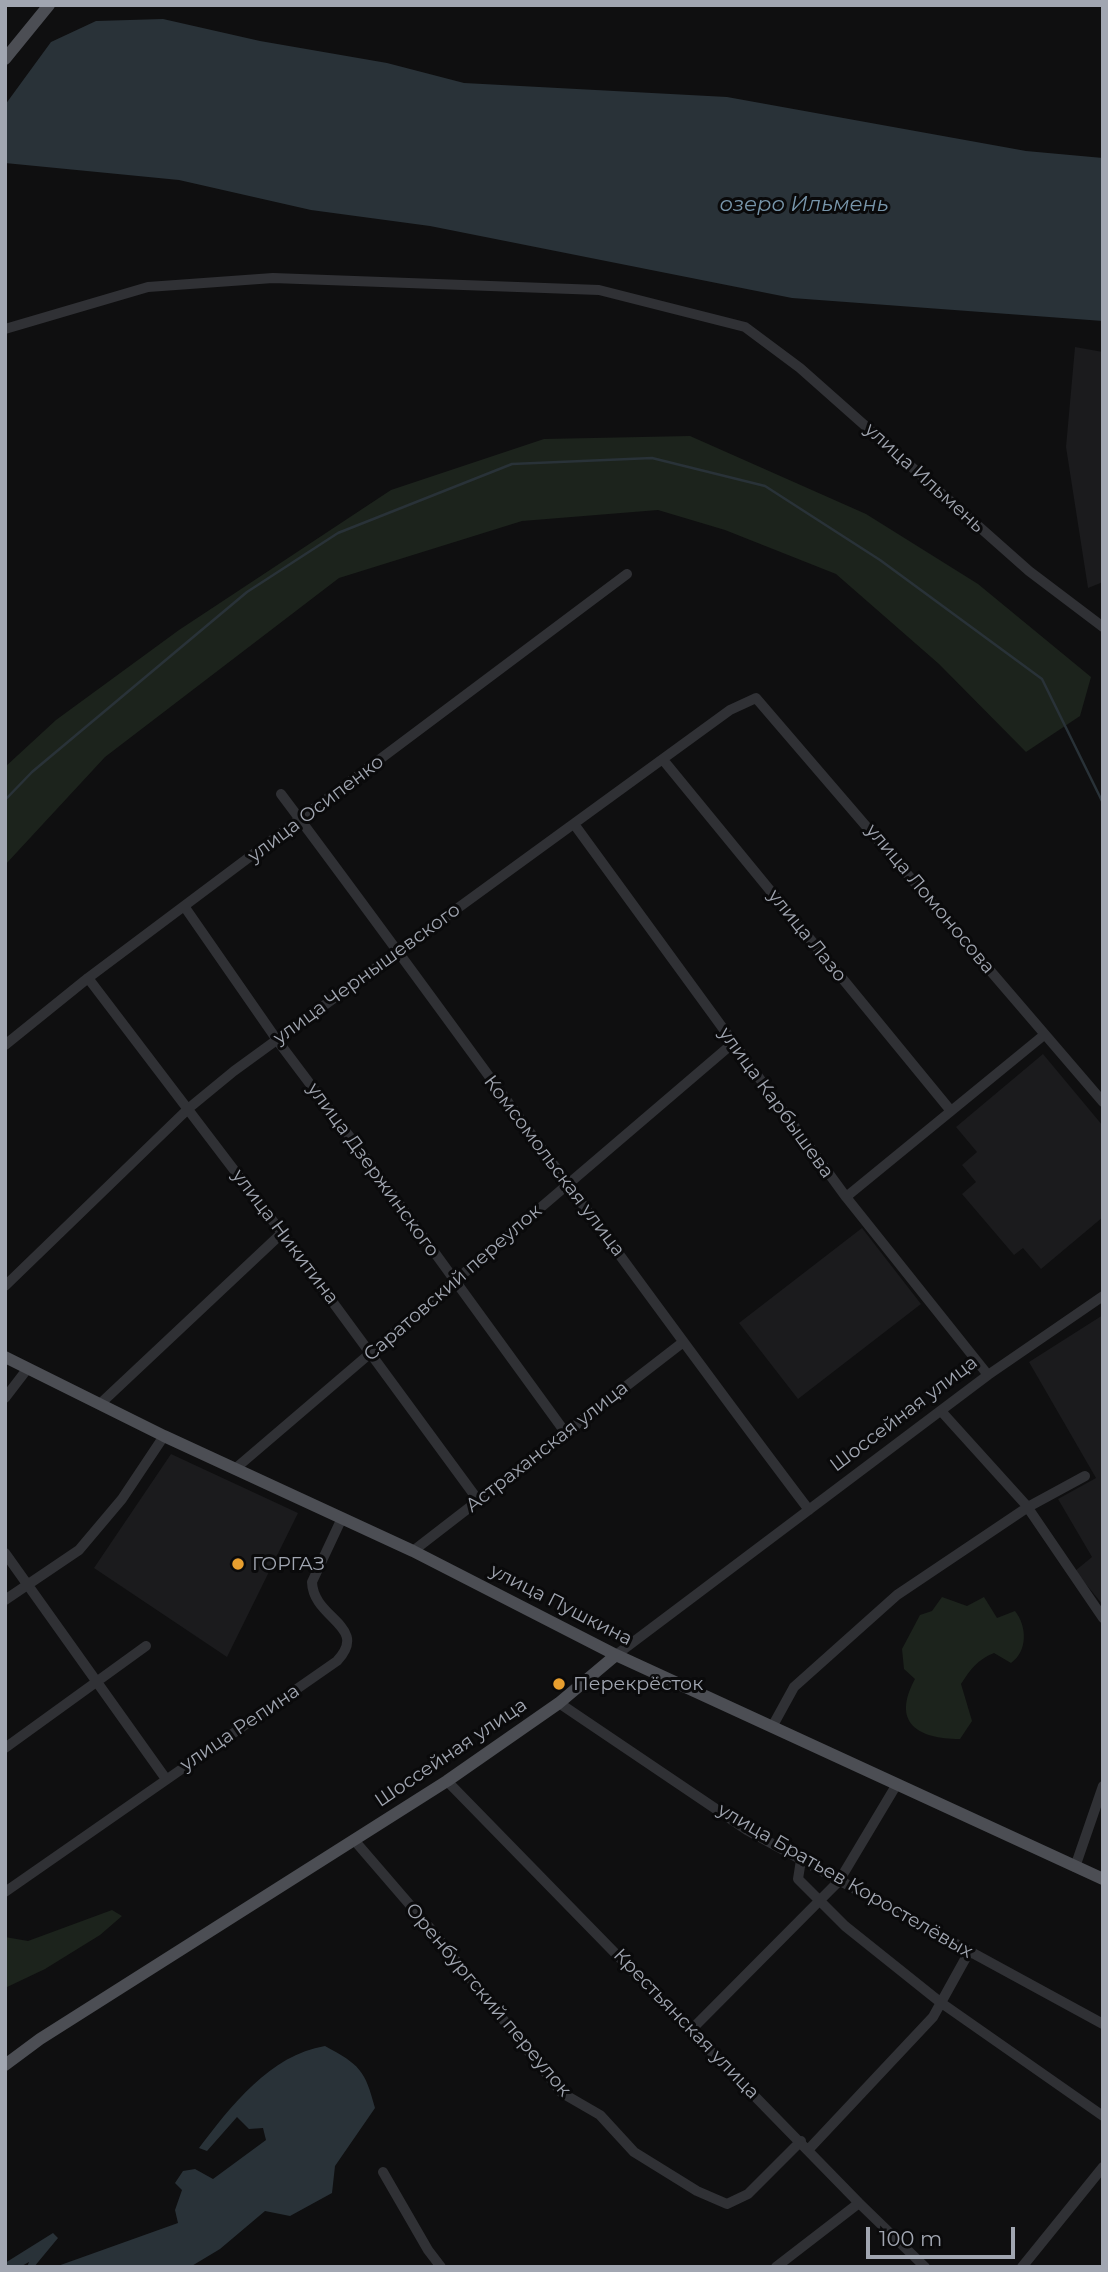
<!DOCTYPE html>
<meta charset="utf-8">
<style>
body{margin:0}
#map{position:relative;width:1108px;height:2272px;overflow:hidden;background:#0f0f10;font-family:Montserrat,sans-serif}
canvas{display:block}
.frame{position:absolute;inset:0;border:7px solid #a1a6b1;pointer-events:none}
.scale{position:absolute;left:866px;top:2227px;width:149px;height:32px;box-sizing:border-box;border:4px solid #a1a6b1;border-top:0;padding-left:9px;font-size:21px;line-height:24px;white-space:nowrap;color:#a1a6b1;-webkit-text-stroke:5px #0a0a0b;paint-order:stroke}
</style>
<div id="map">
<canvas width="1108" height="2272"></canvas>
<div class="frame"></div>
<div class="scale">100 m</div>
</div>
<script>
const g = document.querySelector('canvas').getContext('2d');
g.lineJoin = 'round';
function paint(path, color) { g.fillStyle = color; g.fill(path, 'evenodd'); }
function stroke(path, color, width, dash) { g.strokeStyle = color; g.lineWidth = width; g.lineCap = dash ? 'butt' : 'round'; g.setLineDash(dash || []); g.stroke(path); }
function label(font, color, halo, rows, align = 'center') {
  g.font = font + ' Montserrat,sans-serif'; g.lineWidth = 6; g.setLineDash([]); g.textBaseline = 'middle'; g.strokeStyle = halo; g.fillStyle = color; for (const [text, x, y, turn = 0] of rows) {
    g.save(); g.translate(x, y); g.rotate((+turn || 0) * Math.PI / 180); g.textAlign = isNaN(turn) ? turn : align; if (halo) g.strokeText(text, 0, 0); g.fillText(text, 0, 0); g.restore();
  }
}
const built = new Path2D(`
 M1075,347L1103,352V582L1088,588L1066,447Z
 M1043,1054L1103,1126V1217L1041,1269L1023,1248L1014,1255L962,1194L976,1182L962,1165L977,1152L956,1127Z
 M862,1228L921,1304L798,1399L739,1323Z
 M1103,1315V1605L1075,1571L1092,1557L1058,1499L1096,1478L1029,1362Z
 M171,1454L298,1513L227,1657L94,1568Z`);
const green = new Path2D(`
 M690,436L866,514L978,584L1091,677L1080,716L1026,752L939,664L836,574L725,530L658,510L522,521L339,578L105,757L5,865V767L56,720L179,630L391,490L544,439Z
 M942,1597L967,1606L984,1597L997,1618L1015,1611C1027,1626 1028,1651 1011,1663L994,1653C978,1659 970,1670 961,1684L972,1721L960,1739C918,1739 891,1723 915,1679L904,1669L902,1649L920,1615L932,1611Z
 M112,1910L122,1916L100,1935L45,1969L5,1988V1937L28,1941Z`);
const water = new Path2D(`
 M163,19L260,41L387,63L464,83L727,97L1026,151L1103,158V321L792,298L430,226L311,210L179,180L5,163V105L51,42L96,21Z
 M325,2046C360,2065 365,2070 375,2108L335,2166L332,2193L290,2216L265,2211L220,2249L190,2267H55L178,2223L175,2210L182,2190L175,2183L183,2171L195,2169L213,2179L266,2140L263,2128L249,2129L237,2117L207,2151L199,2148C231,2106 270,2055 325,2046Z
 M53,2233L58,2238L34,2267H27L29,2262L20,2267H5V2263Z`);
const stream = new Path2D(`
 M5,800L32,772L247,592L338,533L512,464L652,458L765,486L880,560L1042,679L1103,803`);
const minor = new Path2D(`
 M5,329L148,287L273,278L599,290L745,327L800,368L1029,571L1103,627
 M664,761L951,1111
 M281,794C459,1031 630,1274 809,1510
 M574,824L846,1197L988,1375
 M184,906L277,1040L371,1165L565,1432
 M88,978L282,1233L478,1500
 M5,1045L88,978L627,574
 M846,1197L1044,1035
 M5,1286L189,1108L234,1071L730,710L756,698L1103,1102
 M5,1398L28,1368
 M100,1404L282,1233
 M941,1411L1026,1505L1103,1618
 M236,1468L732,1044
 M413,1551L682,1343
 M5,1553L166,1779
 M5,1600L79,1550L122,1499L164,1436
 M616,1655L988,1375L1103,1296
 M559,1703L747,1830L1103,2024
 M772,1727L794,1687L897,1595L1028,1507L1085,1476
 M5,1748L146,1646
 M447,1781L859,2203L925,2267
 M354,1840L429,1927L562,2093L600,2115L634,2152L697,2191L727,2204L748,2194L801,2141
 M801,1860L798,1879L845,1926L940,2002L1103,2116
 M1075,1867L1103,1786
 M5,1892L337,1661C370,1626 313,1619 312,1582L342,1518
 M691,2030L839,1881L897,1784
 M809,2149L933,2017L969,1952
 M383,2172L428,2250L441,2267
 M776,2267L859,2203
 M1022,2267L1103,2167`);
const major = new Path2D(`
 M5,59L49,5
 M5,1357L164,1436L413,1551L616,1655L1103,1879
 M5,2065L40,2039L447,1781L559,1703L616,1655`);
const markers = [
 [238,1564,7,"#e89f2f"],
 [559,1684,7,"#e89f2f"]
];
const streetNames = [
 ["улица Ильмень",924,478,42],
 ["улица Осипенко",316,809,-37],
 ["улица Ломоносова",930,899,50],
 ["улица Лазо",807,936,51],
 ["улица Чернышевского",367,974,-36],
 ["улица Карбышева",776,1103,54],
 ["Комсомольская улица",554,1166,53],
 ["улица Дзержинского",373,1170,54],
 ["улица Никитина",285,1237,53],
 ["Саратовский переулок",453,1283,-41],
 ["Шоссейная улица",904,1414,-37],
 ["Астраханская улица",547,1447,-38],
 ["улица Пушкина",561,1605,27],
 ["улица Репина",240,1728,-34],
 ["Шоссейная улица",451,1753,-34],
 ["улица Братьев Коростелёвых",845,1881,30],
 ["Оренбургский переулок",488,2000,50],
 ["Крестьянская улица",686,2024,46]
];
const poiNames = [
 ["ГОРГАЗ",252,1564],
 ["Перекрёсток",573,1684]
];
const waterNames = [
 ["озеро Ильмень",804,205]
];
paint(built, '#1b1b1d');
paint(green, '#1c231c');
paint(water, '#293238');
stroke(stream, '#293238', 2.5);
stroke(minor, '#303135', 10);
stroke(major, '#4c4e54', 12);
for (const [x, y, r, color] of markers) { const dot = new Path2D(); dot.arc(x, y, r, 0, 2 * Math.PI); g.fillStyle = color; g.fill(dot); stroke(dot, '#0a0a0b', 2.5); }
label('19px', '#a1a6b1', '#0a0a0b', streetNames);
label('19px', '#a1a6b1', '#0a0a0b', poiNames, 'left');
label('italic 21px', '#7896ab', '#0a0a0b', waterNames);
</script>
